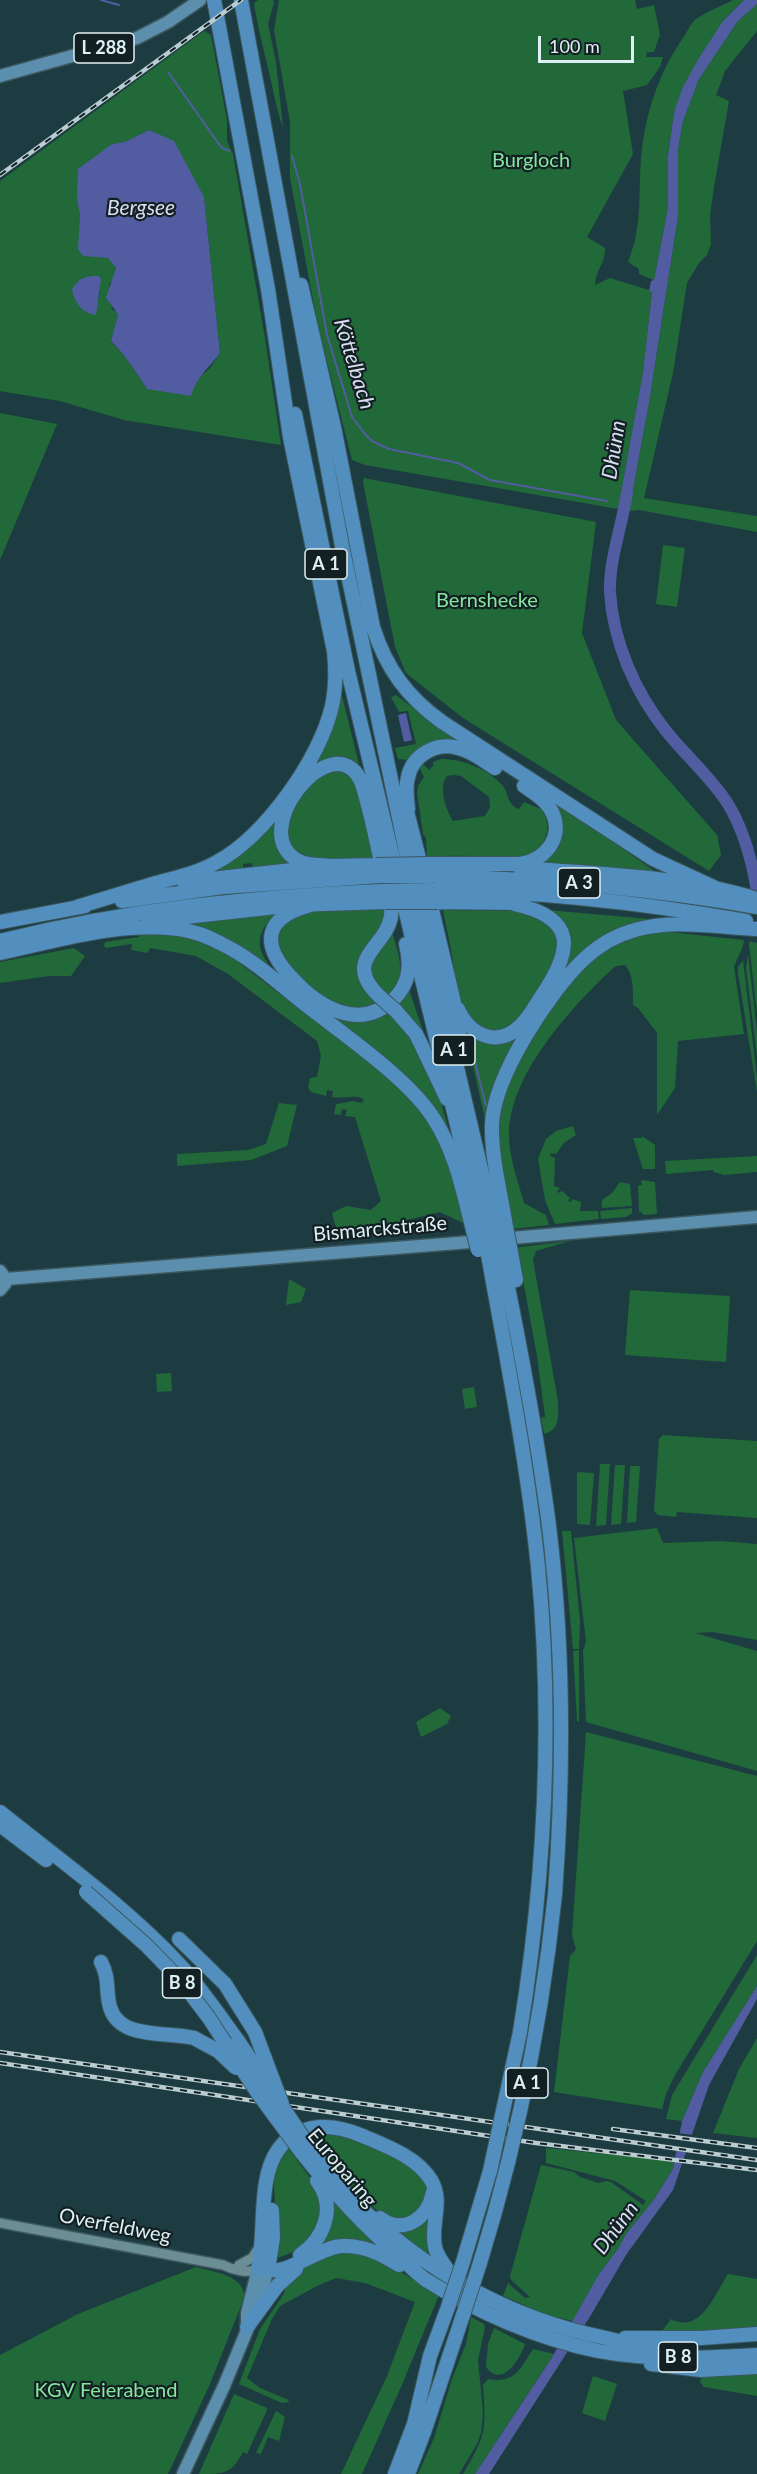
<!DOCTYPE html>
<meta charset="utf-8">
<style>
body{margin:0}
#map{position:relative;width:757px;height:2474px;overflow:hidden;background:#1d3c42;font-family:Lato,sans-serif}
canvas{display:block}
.scale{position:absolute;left:538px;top:36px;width:96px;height:27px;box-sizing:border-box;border:3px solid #dff0f4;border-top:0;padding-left:8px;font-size:18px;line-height:21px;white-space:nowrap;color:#dff0f4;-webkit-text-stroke:4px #132023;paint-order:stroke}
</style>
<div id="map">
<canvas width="757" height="2474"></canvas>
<div class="scale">100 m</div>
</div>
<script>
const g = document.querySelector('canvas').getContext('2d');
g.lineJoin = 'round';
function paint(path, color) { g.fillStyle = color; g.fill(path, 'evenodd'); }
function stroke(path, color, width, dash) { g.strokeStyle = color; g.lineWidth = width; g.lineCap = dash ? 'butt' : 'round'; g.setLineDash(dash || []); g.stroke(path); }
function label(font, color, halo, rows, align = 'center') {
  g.font = font + ' Lato,sans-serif'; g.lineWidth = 4.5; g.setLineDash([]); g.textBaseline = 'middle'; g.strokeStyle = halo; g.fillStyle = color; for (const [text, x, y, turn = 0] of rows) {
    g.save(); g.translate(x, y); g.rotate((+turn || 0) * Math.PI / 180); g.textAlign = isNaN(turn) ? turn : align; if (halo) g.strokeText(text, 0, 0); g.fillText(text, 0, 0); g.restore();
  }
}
const green = new Path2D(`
 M258,0H273L274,3L268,24L276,62L283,128C276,108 273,88 268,68C263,46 257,25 254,3Z
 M279,0H635L637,9L654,5L660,35L654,52H647L646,57H663L660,67L647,85L623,91L633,154L587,237L605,248C606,262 595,271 595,285L610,278L652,291L643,373L618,509L365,465L352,460L318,326L290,178V122L274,30Z
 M733,0H744L723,21L674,112L668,156V208L654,280L639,274V269L628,262C643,224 638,197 641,158C645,115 658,74 683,38C687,32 691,23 696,19C707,11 722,6 733,0Z
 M757,4V31L725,71L716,95L729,101L714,187L710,216L711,244L707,255L699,263L687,283L673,373L644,498L757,516V532L639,510L629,511L649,403L678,216V150L683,121L699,79L738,21Z
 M204,31L211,35L227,120V141L233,154L265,338L281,445L124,420L60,401L0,391V181ZM150,130L204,197L220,353L210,368L195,381L147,389C136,372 126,356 111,342L118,313L112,309L109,285L113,279L116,268L80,217L77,197L112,144L125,142ZM76,281L100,291L95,315Z
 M0,413L57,424L0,560Z
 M364,478L596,522L582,633L616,720L717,835L721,855L709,871L463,718L406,673L395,647L363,482Z
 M663,545L685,548L677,607L656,604Z
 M339,684L360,768L336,761L284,808L291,859L290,865L253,868L252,863L243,864V869L210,873L303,775Z
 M396,695L459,743L411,760L398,759L395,748L416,744L408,711L399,712L391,697Z
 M441,759C463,759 488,769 503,786C509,794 507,805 519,809L524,802L541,809C557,831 541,855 516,860C506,861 493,857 483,857C464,855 446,856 427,857L426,838L423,834L417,792L418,786L424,777L419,767L423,764L429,770L433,766V762ZM453,775L461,776L489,797L490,807L485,816L453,821C446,810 438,787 447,776Z
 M328,770L341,771L354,781L376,860C356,859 324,863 306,856C291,851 282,834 286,819C290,805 316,778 328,770Z
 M552,800L659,874L539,862C564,836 567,834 552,800Z
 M320,908H388C382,945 335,960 377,1000L383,994C357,970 373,952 392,932C399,957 410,980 384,998C374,1005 362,1010 349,1008C335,1006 324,998 312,990C302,982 292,975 284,966C257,933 289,912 320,908Z
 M443,910L530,911L557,932L556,965L515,1025L490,1033L466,1018L454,979L453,960Z
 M547,910L661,920L641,923L562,975L568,957Z
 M277,913C238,946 274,973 302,993C319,1005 333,1019 355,1021L409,990L432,1057L407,1028L438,1093L451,1137L440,1119L240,951L178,923Z
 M150,932L190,938L230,956L380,1071L418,1105L445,1149L465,1224L440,1212L395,1223L337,1231L332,1213L346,1206L371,1210L381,1201L355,1117L345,1116L347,1110L342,1109L341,1115L334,1114L336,1104L353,1101L362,1103L364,1099C353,1094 343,1099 332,1097L333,1091L327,1090L326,1096L311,1092L308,1087L310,1078L317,1077L321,1056L317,1041L228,974L196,956L150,948L148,953L131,950L132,944L106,948L104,946L105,942L139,937L140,933Z
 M650,932H668L744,940C743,950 737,957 734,967L744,1034L678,1041L675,1088L657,1115V1033L638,1008L633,1005C633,992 634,975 625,965L616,966L611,970C570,1009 509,1075 509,1135C509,1158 518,1181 524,1203L546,1215L549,1225L511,1229L498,1134C499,1124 499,1113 501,1102C512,1057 565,978 603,951C617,941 634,937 650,932Z
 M750,941L757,943V1014L749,944Z
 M74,948L85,956L71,976H49L0,983V962Z
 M748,954L757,1031V1056L746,968Z
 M743,960L757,1078V1092L738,973V967Z
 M467,1030L521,1034C503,1062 490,1089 486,1123L466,1035Z
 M279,1103L297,1105L287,1146L251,1160L177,1166V1154L248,1150L266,1144Z
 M573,1126L576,1135L564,1143L556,1154L551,1153L550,1156L555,1158L554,1186L560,1188L557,1191L558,1193L562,1191L570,1198L568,1201L571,1202L572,1199L581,1202L580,1211H598L599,1219L555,1224L545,1200L538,1159L546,1139L556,1131Z
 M642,1136L655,1145V1169H643L633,1138H642Z
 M757,1156V1172L724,1175L714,1172L713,1170L666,1174L665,1161Z
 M641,1180L655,1182L657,1214L644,1215L639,1211L638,1186L642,1185Z
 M620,1182L630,1184L632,1206L602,1208V1200L612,1193Z
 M632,1208V1213L626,1217L601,1219L600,1211Z
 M570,1241L536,1251L533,1260L558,1401C558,1416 561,1429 544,1434L541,1418L545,1417L537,1356L520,1264L513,1248Z
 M289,1279L306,1289L301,1302L286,1305Z
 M630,1290L730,1296L726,1362L625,1355Z
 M171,1373L172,1391L157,1392L156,1374Z
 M474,1387L477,1407L465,1409L462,1389Z
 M663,1435L757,1441V1518L677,1512L676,1517L658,1515L654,1511L659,1439Z
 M600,1464H610L606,1525L596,1526Z
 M615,1465H625L621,1524L611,1525Z
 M630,1466H640L636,1522L627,1523Z
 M577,1472L594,1473L590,1525L577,1524Z
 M657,1528L663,1543L721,1541L757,1544V1640L713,1632L695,1633L757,1651V1771L586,1722L583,1651L586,1642L574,1538Z
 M562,1531H571L580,1621L579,1649H573Z
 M579,1650V1722L577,1721L573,1651Z
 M440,1708L451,1716L447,1724L421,1737L416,1722Z
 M586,1732L757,1776V1941L675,2075L666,2094L662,2109L554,2092L570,1956L576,1949L572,1935Z
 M757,1955V1986L703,2072L682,2121L666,2119L672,2095Z
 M757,2038V2138L713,2133L739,2069Z
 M325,2132C359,2137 388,2154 417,2172C427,2181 428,2191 425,2204L407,2220L383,2216L355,2190L330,2159L313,2133Z
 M288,2148L314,2183L321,2197L322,2220L301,2249L275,2259L276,2233L274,2181L276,2170Z
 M546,2148L674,2161L673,2169L653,2201L626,2234L618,2249L599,2274L573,2321L547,2315L503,2296L508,2283L525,2298L530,2297L511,2280L510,2276L541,2165L574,2172L580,2177L599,2183L606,2181L611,2182L643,2205L646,2201L615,2181L546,2163Z
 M328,2194L381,2246C355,2238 343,2239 318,2248Z
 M430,2212L440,2264L394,2232Z
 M339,2251L372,2255L439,2295L401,2387L362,2474H341L387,2376L415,2302L365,2283L336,2278L319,2285L280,2306L272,2319L247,2378L260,2388L289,2400L288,2402L282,2403L239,2384L260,2329L285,2292L283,2285L304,2267Z
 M196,2267C213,2272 246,2275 244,2298L210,2384L168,2474H0V2355L78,2314Z
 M728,2274L757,2279V2329L659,2335L671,2319C700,2335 715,2294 728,2274Z
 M471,2317L484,2324L485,2328L478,2360L483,2412L481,2433L477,2444L459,2474H418L434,2438L452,2379L466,2344Z
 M494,2328L525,2344C520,2359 502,2389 486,2367L488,2344Z
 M533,2349L554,2354L475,2474H463C487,2434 486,2430 483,2385L488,2379C515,2384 520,2369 533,2349Z
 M757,2371V2396L704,2387L700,2382L701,2377Z
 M593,2376L617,2384L605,2421L582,2413Z
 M234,2394L267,2408V2410L247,2454L243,2452C231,2474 225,2474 199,2474Z
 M276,2411L285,2417L279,2441L268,2437L261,2454L256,2453Z`);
const water = new Path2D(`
 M744,0H757V4L738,21L699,79L683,121L678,150V216L649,403L629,511L618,509L643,372L652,292L649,291L651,281L654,280L668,208V156L674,112L683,87L699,58L723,21Z
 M149,130L174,141L204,197L220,353C209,368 196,377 191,396L147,389C136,372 126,356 111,341L118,314L106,298L116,268L108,258L83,256L78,249L80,217L77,197L78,169L112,144L125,142Z
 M99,276L101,279L96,315C81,312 76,304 72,290C78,278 85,276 99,276Z
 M406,713L412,740L404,742L398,715Z
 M757,1986V1999L709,2085L673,2190L626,2255L591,2315L489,2474H475L551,2359L599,2274L618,2249L626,2234L653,2201L673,2169L682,2121L703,2072Z`);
const pier = new Path2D(`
 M677,2133L694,2135L689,2151L673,2149Z`);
const stream = new Path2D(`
 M101,0L119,5
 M168,72L221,147L229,151
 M292,156L300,184L327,335L352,417L365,434L372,441L389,449L458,463L490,480L607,501
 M468,1034L486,1106`);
const river = new Path2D(`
 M627,493C622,526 609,560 610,592C613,642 635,692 666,731C686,756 711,777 728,804C744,830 752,861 757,891`);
const minor = new Path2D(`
 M0,2223L223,2265C233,2270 249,2274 258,2269
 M239,2265L252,2258L260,2246`);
const major = new Path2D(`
 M0,76L137,38L168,22L200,0
 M500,1239L757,1217
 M0,1271L6,1279L5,1284L0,1290
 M6,1279L483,1241
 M183,2474L224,2386L259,2301L268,2269H258L247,2313V2327`);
const highway = new Path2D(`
 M241,0L342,546L407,856L495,1228
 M301,285L334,427L373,627C386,668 407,697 442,722L653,859L718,889
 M295,414L348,671L482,1229
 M404,800L423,874
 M408,809C407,799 405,788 408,777C413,754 437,742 458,748C472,751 484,761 495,768
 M429,864H519C547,861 567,833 549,807C543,798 533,792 524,786
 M329,866C320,865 309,865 301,862C241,836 333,721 361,781C370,808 375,835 381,862C385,879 393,899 391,916C387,947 341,959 379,996
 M520,868C596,874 685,876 757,899
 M432,876C541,879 649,888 757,907
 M184,882L329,866L376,865
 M435,890C540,891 643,903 746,921
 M428,893L453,998L462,1050
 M122,901L223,887L379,876
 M438,902L523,903
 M311,905C264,917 260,944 291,977C317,1006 359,1033 394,999C410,983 411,965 406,944
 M77,907C103,899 130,891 156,883C177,877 198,873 217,862C265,836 320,759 332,706C336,688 336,670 334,651L290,437L268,289L214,0
 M149,921L294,905L385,902
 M0,922L85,906
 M0,941C128,909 251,897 383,891
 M0,953C57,941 120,921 179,929C193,931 209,937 222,944C253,959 279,984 306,1005C344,1035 409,1079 434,1119C456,1153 463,1192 473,1230
 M458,1009C469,1034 497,1049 520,1026C529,1018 535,1006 541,997C573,950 578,918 514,904
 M396,1011L416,1034L447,1099
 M506,1227C501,1194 491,1157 492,1124C494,1076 549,992 584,959C598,946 616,935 635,930C673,919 717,927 757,929
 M510,1247L516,1280
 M500,1248C519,1340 537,1433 549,1526C564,1648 564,1771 555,1894
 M487,1249C506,1355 527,1460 538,1567C553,1722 545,1878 520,2032
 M0,1812C61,1861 126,1907 179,1964C201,1988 219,2015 238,2041
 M0,1825L46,1860
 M179,1939L225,1984
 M101,1962C109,1977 106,1988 109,2003C116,2041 166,2031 194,2038
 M310,2148C324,2166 338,2185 354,2201C422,2270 510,2319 606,2338C621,2341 636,2347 651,2348
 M302,2153C332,2191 363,2225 399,2256C408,2264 416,2273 426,2280C477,2312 539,2339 598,2351C650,2361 705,2358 757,2355
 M380,2218C404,2236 428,2218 433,2192
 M300,2255C324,2239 337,2207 317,2181
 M463,2262L490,2171
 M258,2269C264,2241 261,2211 266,2182C275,2129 316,2116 363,2136C386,2146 417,2157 431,2180C444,2202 430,2224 435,2247C437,2257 446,2267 451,2275
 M268,2269C285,2277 319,2247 342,2246C364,2245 381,2254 399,2265
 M268,2269L273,2238L272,2210
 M247,2327L277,2286L296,2269
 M625,2338H701L757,2334
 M651,2364L701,2370L757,2367
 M395,2474L414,2424L430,2356L448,2307
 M408,2474L424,2432L463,2315`);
const rail = new Path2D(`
 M0,175L241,0
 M0,2052L757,2160
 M0,2063L536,2143L757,2170
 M613,2129L757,2148`);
const highwayBridge = new Path2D(`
 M376,865L429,864
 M379,876H432
 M383,891L435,890
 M385,902H438
 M379,996L396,1011
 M506,1227L510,1247
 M495,1228L500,1248
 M482,1229L487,1249
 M473,1230L478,1250
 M86,1892L147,1946L181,1981L209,2018L257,2092L302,2153
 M225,1984L255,2032L282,2104
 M194,2038L218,2051L236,2068
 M238,2041L310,2148
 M490,2171L520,2032
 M448,2307L463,2262
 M463,2315C510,2178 540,2038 555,1894`);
const shields = [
 [104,48,60],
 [326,564,42],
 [579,883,42],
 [454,1050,42],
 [182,1983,39],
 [527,2083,42],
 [678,2357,39]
];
const shieldNames = [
 ["L 288",104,48],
 ["A 1",326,564],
 ["A 3",579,883],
 ["A 1",454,1050],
 ["B 8",182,1983],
 ["A 1",527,2083],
 ["B 8",678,2357]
];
const parkNames = [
 ["Burgloch",531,161],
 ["Bernshecke",487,601],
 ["KGV Feierabend",106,2391]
];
const streetNames = [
 ["Bismarckstraße",380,1229,-5],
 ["Europaring",342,2168,50],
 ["Overfeldweg",115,2226,11]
];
const waterNames = [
 ["Bergsee",141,208],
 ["Köttelbach",354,364,73],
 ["Dhünn",614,450,-81],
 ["Dhünn",616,2228,-53]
];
paint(green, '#216938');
paint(water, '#525da1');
paint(pier, '#1d3c42');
stroke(stream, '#525da1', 2);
stroke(river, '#525da1', 12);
stroke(minor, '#3b585e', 12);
stroke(major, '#3b585e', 15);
stroke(highway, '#3b585e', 16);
stroke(minor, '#6b8d94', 9);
stroke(major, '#5c8ead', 12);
stroke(highway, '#528fbe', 14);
stroke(rail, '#b9cdd1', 4.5);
stroke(rail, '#132023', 2, [7]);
stroke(highwayBridge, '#3b585e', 16, []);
stroke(highwayBridge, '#528fbe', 14);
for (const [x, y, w] of shields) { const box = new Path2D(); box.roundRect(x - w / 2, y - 15, w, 30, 4.5); g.fillStyle = '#132023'; g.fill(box); stroke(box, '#dff0f4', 1.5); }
label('bold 18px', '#dff0f4', null, shieldNames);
label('20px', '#86e89e', '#132023', parkNames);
label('20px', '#dff0f4', '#132023', streetNames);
label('italic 21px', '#dadef2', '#132023', waterNames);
</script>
